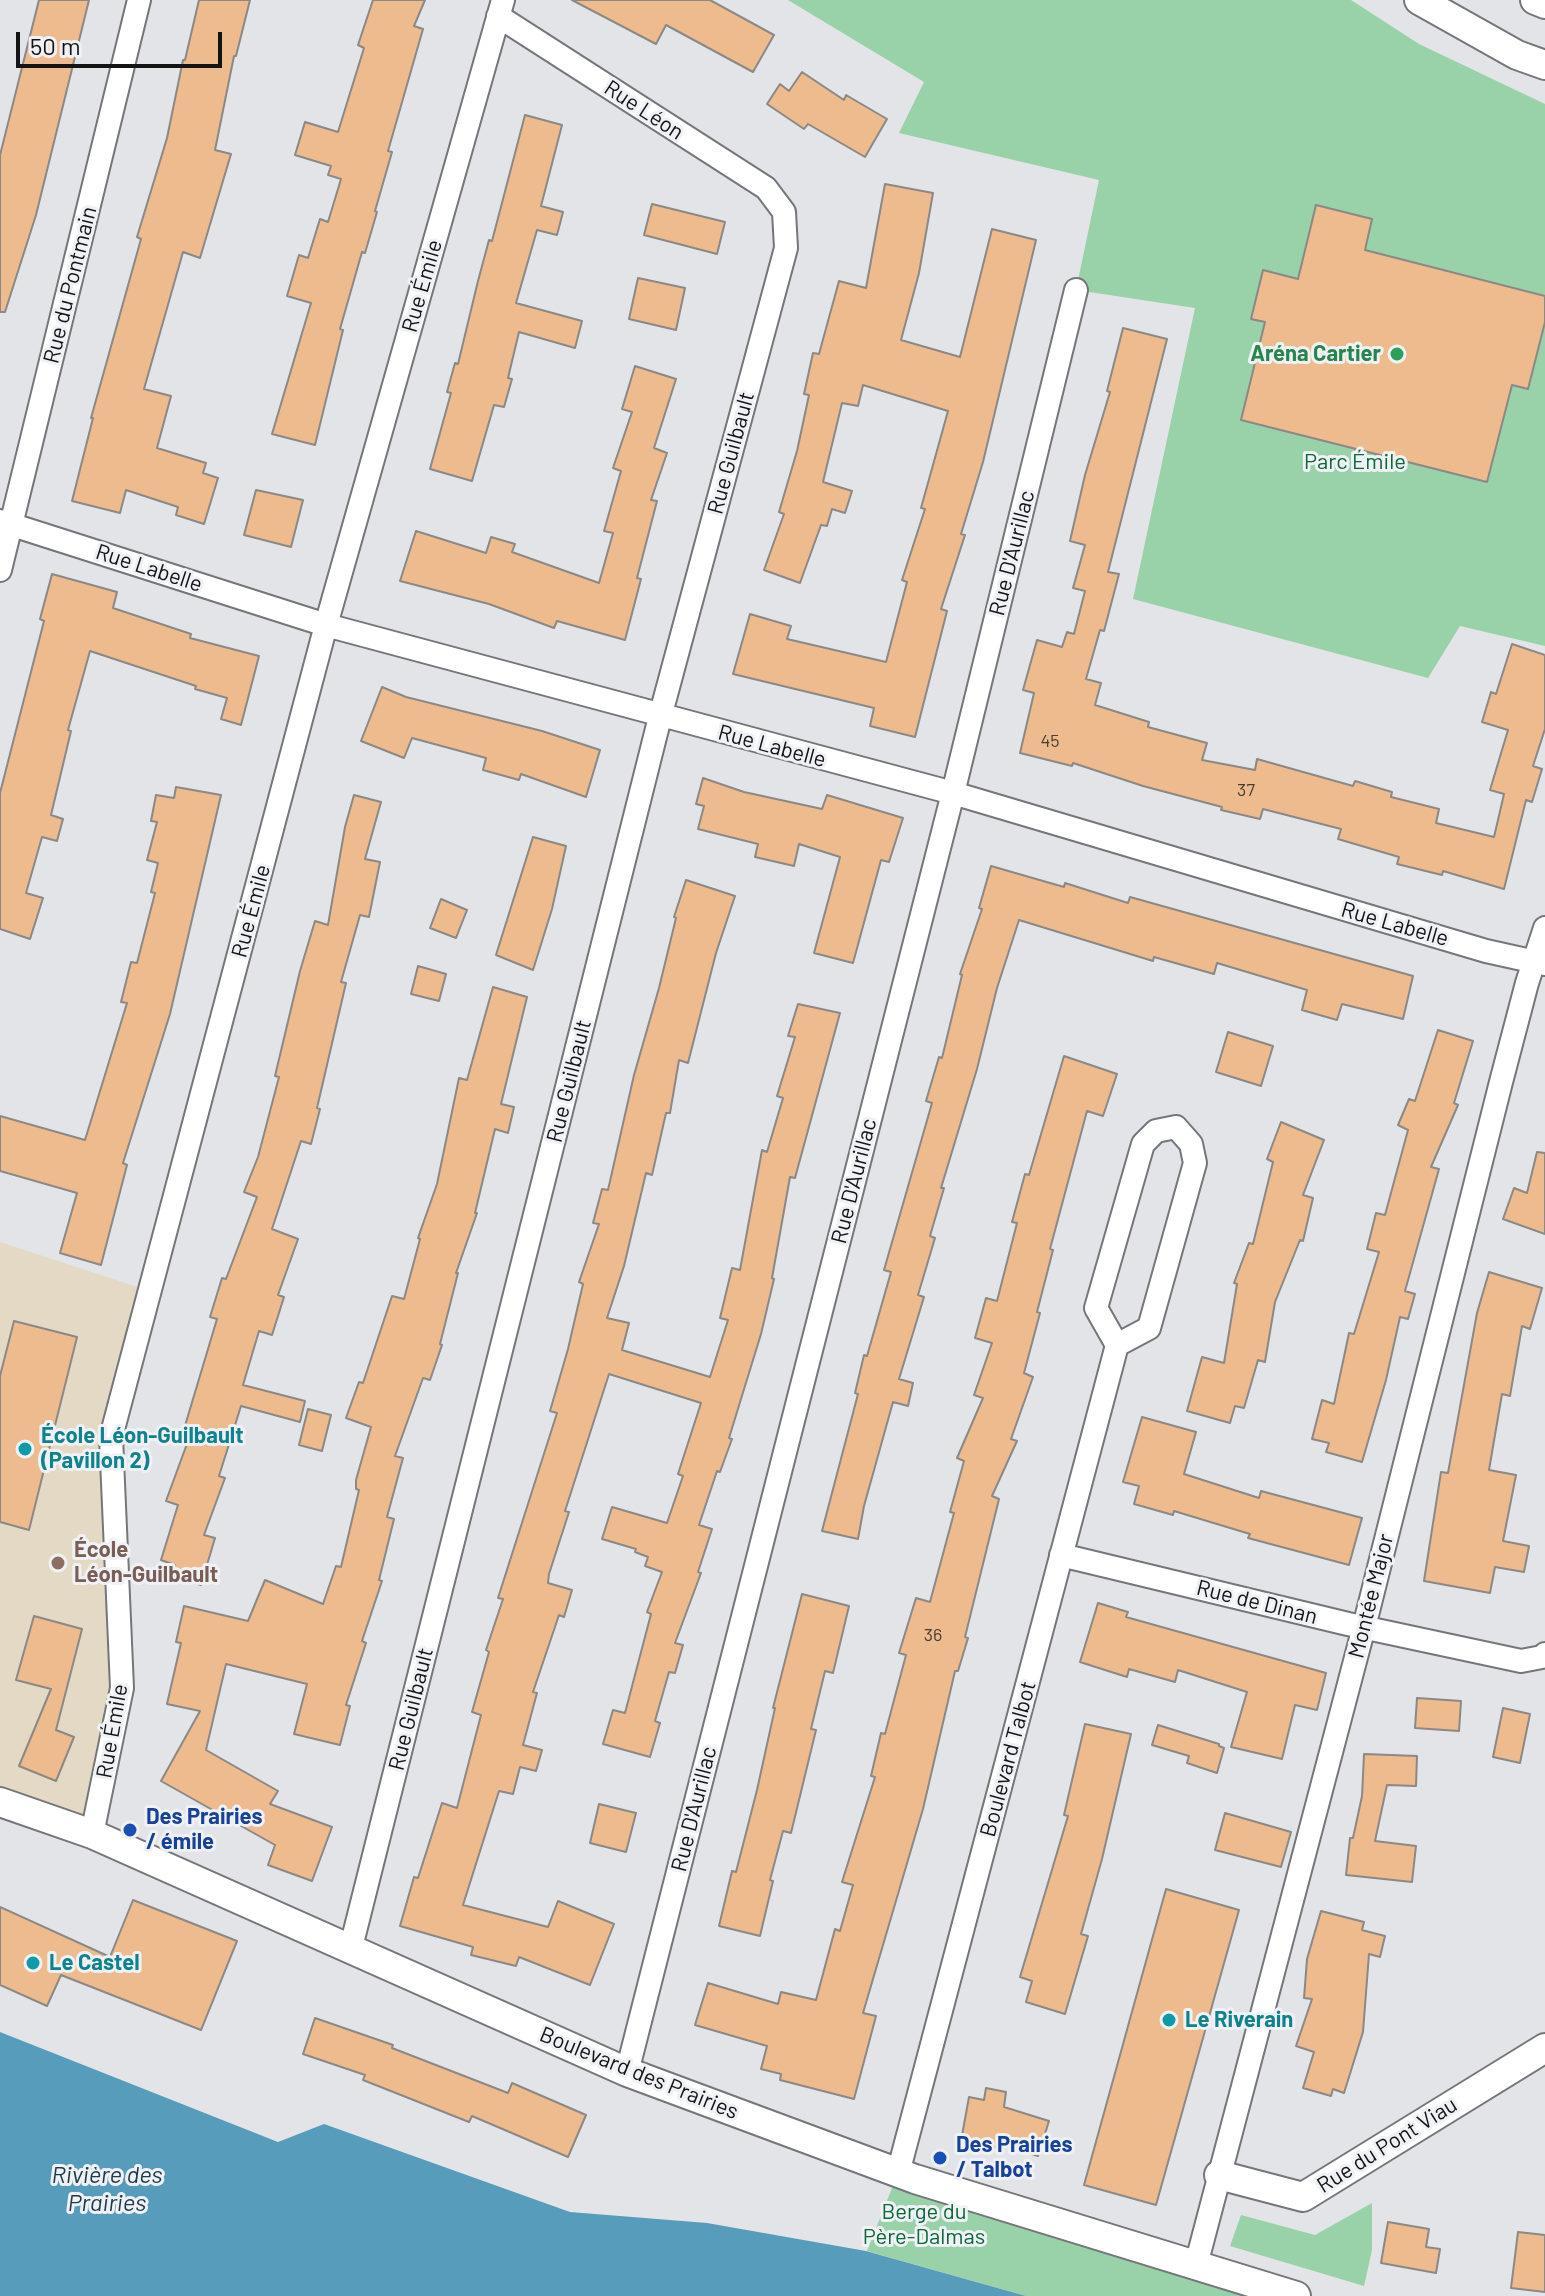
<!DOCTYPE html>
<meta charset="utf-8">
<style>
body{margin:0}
#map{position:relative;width:1545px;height:2296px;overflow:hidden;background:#e3e4e7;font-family:Barlow,sans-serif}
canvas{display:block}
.scale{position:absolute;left:16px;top:32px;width:206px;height:36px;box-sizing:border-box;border:4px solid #141415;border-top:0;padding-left:10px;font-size:24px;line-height:28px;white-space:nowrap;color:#141415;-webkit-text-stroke:6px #f0f1f4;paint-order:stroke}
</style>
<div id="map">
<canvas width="1545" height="2296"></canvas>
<div class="scale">50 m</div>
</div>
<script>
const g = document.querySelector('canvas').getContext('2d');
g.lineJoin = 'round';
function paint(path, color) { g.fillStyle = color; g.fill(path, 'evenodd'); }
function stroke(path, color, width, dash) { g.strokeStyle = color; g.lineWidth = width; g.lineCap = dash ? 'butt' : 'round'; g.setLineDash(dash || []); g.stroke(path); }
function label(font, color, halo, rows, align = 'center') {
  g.font = font + ' Barlow,sans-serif'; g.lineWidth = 6; g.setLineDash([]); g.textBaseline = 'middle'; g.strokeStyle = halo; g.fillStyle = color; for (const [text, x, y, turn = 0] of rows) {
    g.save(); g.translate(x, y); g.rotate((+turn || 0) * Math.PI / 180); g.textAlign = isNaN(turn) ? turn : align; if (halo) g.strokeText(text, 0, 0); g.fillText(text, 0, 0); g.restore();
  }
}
const education = new Path2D(`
 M0,1242L150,1291L111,1437L122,1688L92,1834L0,1802Z`);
const green = new Path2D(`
 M788,0H1351L1419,44L1545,104V646L1460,626L1428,678L1133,599L1195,308L1076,290L1099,180L899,133L924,82Z
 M898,2173L1296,2296H1026L867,2251Z
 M1372,2203V2250L1364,2286L1230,2246L1241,2215L1315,2235Z`);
const water = new Path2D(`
 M0,2032L278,2142L324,2124L570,2212L707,2223L866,2251L1026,2296H0Z`);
const building = new Path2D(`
 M39,0H89L36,215L5,312H0V155Z
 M199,0H250L236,56H234L215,150L231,154L200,258L183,252L144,389L171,396L157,448L206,463L203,473L218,478L204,524L176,515L178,507L126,490L120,513L72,501L93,418H91L141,239L137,237L167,138L183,60H185Z
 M373,0H425L414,26L423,29L388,151L392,152L375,211L377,212L365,253L362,252L340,329L343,330L315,445L272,434L311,303L287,296L299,255L308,258L320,219L328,222L341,179L328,175L331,166L295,155L305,122L338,132L364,48L358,45Z
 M572,0H710L774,35L753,72L666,25L656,44Z
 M802,72L844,100L846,95L887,119L865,157L808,124L804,129L767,104L780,84L789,91Z
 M525,115L562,125L541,206L563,212L557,235L537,230L516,303L582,321L575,348L519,332L508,378L512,379L504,407L494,405L472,481L430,469L451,393L447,392L455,363L458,364L478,281L489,240L492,241Z
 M885,184L933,193L919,273L901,340L960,357L992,229L1036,240L983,462L961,534L965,535L941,609L947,611L915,737L870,726L874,708L733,674L750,614L791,626L787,639L886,662L907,582L902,580L925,509L921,508L948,411L863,385L858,406L842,403L823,482L852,491L845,513L832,509L827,526L821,525L800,583L764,570L784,514L779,512L797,451L809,395L804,394L813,353L819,354L839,281L866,288Z
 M652,204L725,222L717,254L644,235Z
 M1316,205L1372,219L1365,250L1545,296V322L1528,389L1512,385L1487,482L1241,420L1265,322L1251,319L1263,270L1298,279Z
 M638,278L685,288L676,330L629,319Z
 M1123,328L1167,339L1108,572L1119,574L1104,631L1100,630L1086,679L1101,683L1095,705L1149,722L1148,727L1207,743L1202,760L1255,770L1257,759L1353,786L1355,781L1392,792L1391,797L1439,809L1436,823L1494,837L1504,794L1490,790L1508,730L1482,722L1491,692L1496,694L1512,644L1545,655V729L1533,766L1542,769L1532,802L1526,800L1504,889L1443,871L1442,875L1397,864L1399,857L1338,839L1341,829L1263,809L1260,819L1221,810L1222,807L1143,786L1073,763L1072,766L1020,753L1034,693L1023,690L1037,640L1062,647L1067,632L1074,634L1085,591L1073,588L1085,545L1070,541L1085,475L1110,392L1107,391Z
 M635,366L676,379L654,448L667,453L651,500L657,501L637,578L641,579L625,640L557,621L554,628L489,604L400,581L416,531L486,553L491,537L515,544L512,552L599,583L613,533L604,531L621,471L613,468L632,412L622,409Z
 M256,490L303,500L291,547L244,535Z
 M52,574L117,592L113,608L191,634L190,638L259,656L241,725L221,719L227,698L195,689L196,686L90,651L68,730L71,731L51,815L63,819L57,841L42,837L26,893L43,898L30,939L0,929V793L44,621L40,619Z
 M382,687L406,697L542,731L600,750L586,797L521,774L519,780L483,770L486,758L412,738L404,758L361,741Z
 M703,778L744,792L822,809L827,795L903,818L889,862L881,860L853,963L814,953L840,857L799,844L794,866L755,857L758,844L698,829L704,806L696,804Z
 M176,787L221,795L170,1014L123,1163L127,1165L101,1265L60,1253L77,1193L0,1171V1116L85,1140L127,1003L121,1002L131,962L137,963L155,893L151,892L158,863L147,860L157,822L151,821L156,795L174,798Z
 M354,795L381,802L365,859L380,862L369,917L360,915L341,982L346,983L317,1108L320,1109L311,1144L301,1141L272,1229L298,1239L278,1295L284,1297L272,1335L259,1331L243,1385L305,1401L300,1422L241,1406L219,1476L225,1478L204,1535L215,1538L201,1585L172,1575L175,1565L161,1560L178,1505L166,1501L188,1441L181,1439L217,1319L210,1317L222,1278L226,1279L257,1197L244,1192L258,1157L279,1077L275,1076L300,971L315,921L328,925L345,827Z
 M533,837L566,846L552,909L533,970L496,955Z
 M991,866L1064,887L1065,883L1128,903L1130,897L1413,976L1403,1019L1342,1004L1337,1020L1302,1010L1307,990L1217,963L1214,974L1154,957L1153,961L1019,920L997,988L977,1069L941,1188H944L930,1236L935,1238L918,1295L924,1297L899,1379L913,1383L908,1406L893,1402L864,1506L858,1539L822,1531L858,1394L855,1393L864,1355L867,1356L891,1272L884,1270L932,1103L926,1101L939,1057L942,1058L962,975L960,974L982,909L979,908Z
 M686,880L735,896L716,953L688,1063L679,1060L670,1113H666L652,1175L646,1173L624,1266L607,1318L629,1323L622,1350L710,1377L728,1320L720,1318L732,1268L740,1270L762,1150L767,1152L783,1098L777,1096L795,1037L788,1036L798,1004L840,1013L795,1178L790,1177L772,1278L774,1279L761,1334L729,1438L732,1439L720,1472L717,1471L699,1525L712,1529L698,1572L701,1573L675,1643L683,1645L675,1673L669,1672L655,1721L660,1723L650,1757L603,1744L613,1710L625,1713L651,1614L647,1612L662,1572L645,1566L648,1557L635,1552L636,1549L602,1539L612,1507L667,1523L683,1476L678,1474L701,1403L609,1374L565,1511L569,1512L549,1574L548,1583L572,1590L564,1617L559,1615L533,1692L537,1693L523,1745L542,1750L536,1771L520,1767L513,1794L499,1791L463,1905L548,1927L558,1901L614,1924L590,1985L519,1957L516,1966L471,1955L473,1947L400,1926L414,1877L418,1878L442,1803L457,1808L481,1715L472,1712L489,1652L486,1650L503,1599L498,1598L557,1413L550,1411L568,1349L583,1284L579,1282L599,1224L593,1223L602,1189L608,1190L634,1075L659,988L676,918L674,917Z
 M441,899L467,910L456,938L430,928Z
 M418,966L446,974L439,1001L411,994Z
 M493,987L527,997L501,1104L514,1107L508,1133L495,1129L475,1213H477L456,1273H458L440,1344L442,1345L430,1380L423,1378L395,1456L403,1458L387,1517L394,1519L379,1580L382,1581L362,1641L366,1643L346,1705L350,1706L340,1745L294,1734L307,1684L226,1664L206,1750L278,1791L270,1804L332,1827L312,1881L268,1865L275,1845L161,1781L200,1711L167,1704L181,1643L176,1642L184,1606L248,1621L265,1580L323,1604L336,1566L341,1567L359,1490L356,1489V1480L371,1427L346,1418L359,1382L363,1383L392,1296L404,1299L420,1239L418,1238L437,1184L459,1078L467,1080Z
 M1438,1030L1473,1041L1454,1103L1458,1105L1431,1167L1439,1169L1405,1291L1415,1294L1408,1319L1400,1317L1386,1380L1362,1462L1326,1452L1329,1443L1312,1439L1322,1400L1334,1404L1349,1333L1354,1334L1379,1252L1367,1249L1376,1213L1385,1215L1408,1130L1398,1125L1409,1099L1415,1101Z
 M1228,1032L1273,1046L1261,1086L1216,1072Z
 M1064,1056L1117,1074L1103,1116L1087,1111L1050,1249L1053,1250L1037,1312L1040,1313L1024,1373L1033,1377L1011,1439L1017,1441L992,1496L999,1499L965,1637L968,1638L958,1671H955L923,1809L863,2013L876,2016L854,2099L780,2080L781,2074L761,2069L767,2046L695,2025L708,1983L778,2004L781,1992L816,2000L835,1929L840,1931L853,1885L842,1882L875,1777L871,1776L881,1733L885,1734L906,1655L899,1653L916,1598L930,1602L954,1513L950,1512L964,1461L957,1458L983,1398L974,1395L992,1343L975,1338L986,1298L997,1301L1017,1223L1012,1222L1025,1174L1029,1175Z
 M1281,1122L1324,1140L1303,1195L1313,1198L1303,1241L1300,1240L1275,1302L1265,1362L1258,1360L1244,1408L1235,1406L1230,1423L1187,1411L1202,1357L1224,1363L1237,1284L1234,1283L1249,1243L1253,1244L1273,1162L1267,1159Z
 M1537,1152L1545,1153V1234L1503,1219L1514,1188L1527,1193Z
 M1489,1272L1542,1288L1530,1329L1522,1326L1510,1396L1502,1394L1489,1470L1516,1475L1503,1541L1529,1546L1524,1572L1495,1567L1490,1593L1424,1581L1441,1472L1448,1473L1477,1313Z
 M14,1321L77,1337L29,1530L0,1522V1376Z
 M308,1409L331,1415L322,1451L299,1445Z
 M1142,1417L1196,1432L1184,1474L1259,1498L1261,1491L1362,1518L1349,1565L1248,1538L1250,1534L1174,1511L1173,1515L1134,1504L1139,1486L1123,1482Z
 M802,1594L849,1606L833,1673L825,1671L811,1729L816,1730L791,1833L783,1831L770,1880L773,1881L760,1936L719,1926L732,1871L736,1872L757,1790L775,1708H773Z
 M1098,1603L1128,1612L1126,1617L1326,1673L1317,1710L1295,1705L1282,1759L1231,1747L1247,1692L1178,1670L1175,1682L1129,1669L1127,1677L1080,1662Z
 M34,1616L82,1629L56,1730L74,1737L56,1781L19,1766L51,1689L16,1680Z
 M1417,1698L1461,1701L1459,1731L1415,1728Z
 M1503,1708L1530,1714L1520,1763L1493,1757Z
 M1085,1724L1131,1734L1102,1859L1081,1934L1088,1936L1065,2014L1026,2002L1032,1981L1020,1977L1068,1816L1064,1815Z
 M1158,1725L1219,1744V1746L1224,1748L1217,1773L1187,1763L1189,1756L1152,1745Z
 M1364,1754L1417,1756L1416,1786L1387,1785L1375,1841L1416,1846L1412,1882L1346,1875L1350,1838H1353L1362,1796Z
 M599,1804L636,1813L626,1852L590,1843Z
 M1225,1813L1291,1832L1281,1867L1215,1850Z
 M1166,1889L1239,1910L1156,2205L1084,2185Z
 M133,1900L237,1941L201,2030L61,1975L47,2006L0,1985V1907L110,1957Z
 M1321,1911L1364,1922L1362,1930L1385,1936L1380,1957L1369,1954L1363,2032L1344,2093L1333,2089L1331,2096L1303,2088L1314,2052L1296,2046L1312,1999L1304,1998L1307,1959Z
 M315,2018L393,2045L392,2048L508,2093L512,2083L586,2115L568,2157L472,2116L469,2122L363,2080L365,2075L303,2054Z
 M986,2088L1006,2092L1004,2107L1049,2121L1038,2156L997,2143L996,2148L961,2141L969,2097L984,2100Z
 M1388,2222L1429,2229L1426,2247L1440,2249L1436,2273L1381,2263Z
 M1518,2232L1545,2235V2292L1511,2288Z`);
const minor = new Path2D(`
 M0,521L326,625L953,793L1486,951L1545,964
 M0,570L139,0
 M1061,1555L1348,1624L1521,1661L1542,1657L1545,1654
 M92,1834L122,1688L111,1437L326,625L503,0
 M350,1951L660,717L786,248L784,212L766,188L498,16
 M627,2072L953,793L1076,290
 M898,2173L1117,1345L1096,1308L1143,1144L1156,1131L1176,1127L1191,1144L1195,1163L1149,1328L1117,1345
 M1196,2265L1364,1627L1501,1082L1527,983L1545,928`);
const tertiary = new Path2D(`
 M1419,0L1517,55L1545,65
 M1535,0L1545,4
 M0,1802L92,1834L627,2072L915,2179L1296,2296
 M1219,2175L1303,2197L1545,2048`);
const markers = [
 [1397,354,8,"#2e9e5b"],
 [25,1449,8,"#0f9aa8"],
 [58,1563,8,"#8d6e63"],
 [130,1830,8,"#1a4fb4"],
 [33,1963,8,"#0f9aa8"],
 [1169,2020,8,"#0f9aa8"],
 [940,2158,8,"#1a4fb4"]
];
const numberNames = [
 ["45",1050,741],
 ["37",1246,790],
 ["36",933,1635]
];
const streetNames = [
 ["Rue Léon",644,110,33],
 ["Rue du Pontmain",70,285,-76],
 ["Rue Émile",422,286,-74],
 ["Rue Guilbault",731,453,-75],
 ["Rue D'Aurillac",1012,553,-76],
 ["Rue Labelle",149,568,18],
 ["Rue Labelle",772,746,15],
 ["Rue Émile",251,911,-75],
 ["Rue Labelle",1395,924,16],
 ["Rue Guilbault",569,1081,-76],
 ["Rue D'Aurillac",854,1181,-76],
 ["Montée Major",1371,1596,-76],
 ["Rue de Dinan",1257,1602,14],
 ["Rue Guilbault",411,1709,-76],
 ["Rue Émile",112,1731,-80],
 ["Boulevard Talbot",1008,1759,-75],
 ["Rue D'Aurillac",694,1809,-76],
 ["Boulevard des Prairies",639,2073,22],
 ["Rue du Pont Viau",1387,2145,-32]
];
const leisureNames = [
 ["Aréna Cartier",1381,354]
];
const parkNames = [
 ["Parc Émile",1355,462],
 ["Berge du",924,2212],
 ["Père-Dalmas",924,2237]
];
const cultureNames = [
 ["École Léon-Guilbault",41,1436],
 ["(Pavillon 2)",41,1461],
 ["Le Castel",49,1963],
 ["Le Riverain",1185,2020]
];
const educationNames = [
 ["École",74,1550],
 ["Léon-Guilbault",74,1575]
];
const transitNames = [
 ["Des Prairies",146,1817],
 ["/ émile",146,1842],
 ["Des Prairies",956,2145],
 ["/ Talbot",956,2170]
];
const waterNames = [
 ["Rivière des",107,2175],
 ["Prairies",107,2203]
];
paint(education, '#e4d9c4');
paint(green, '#99d1a9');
paint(water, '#579dbb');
paint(building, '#eebb8e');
stroke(building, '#8b8886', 2);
stroke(minor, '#757679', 26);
stroke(tertiary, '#757679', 32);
stroke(minor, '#fff', 22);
stroke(tertiary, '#fff', 28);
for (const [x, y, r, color] of markers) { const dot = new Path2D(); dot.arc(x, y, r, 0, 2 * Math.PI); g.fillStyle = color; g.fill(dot); stroke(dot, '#f0f1f4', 3); }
label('18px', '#4a3e33', null, numberNames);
label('22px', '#141415', '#f0f1f4', streetNames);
label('bold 22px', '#27864d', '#f0f1f4', leisureNames, 'right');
label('22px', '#086938', '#f0f1f4', parkNames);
label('bold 22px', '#0d838f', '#f0f1f4', cultureNames, 'left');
label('bold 22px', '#785e54', '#f0f1f4', educationNames, 'left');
label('bold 22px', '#164399', '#f0f1f4', transitNames, 'left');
label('italic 24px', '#1b3c4a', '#f0f1f4', waterNames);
</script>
